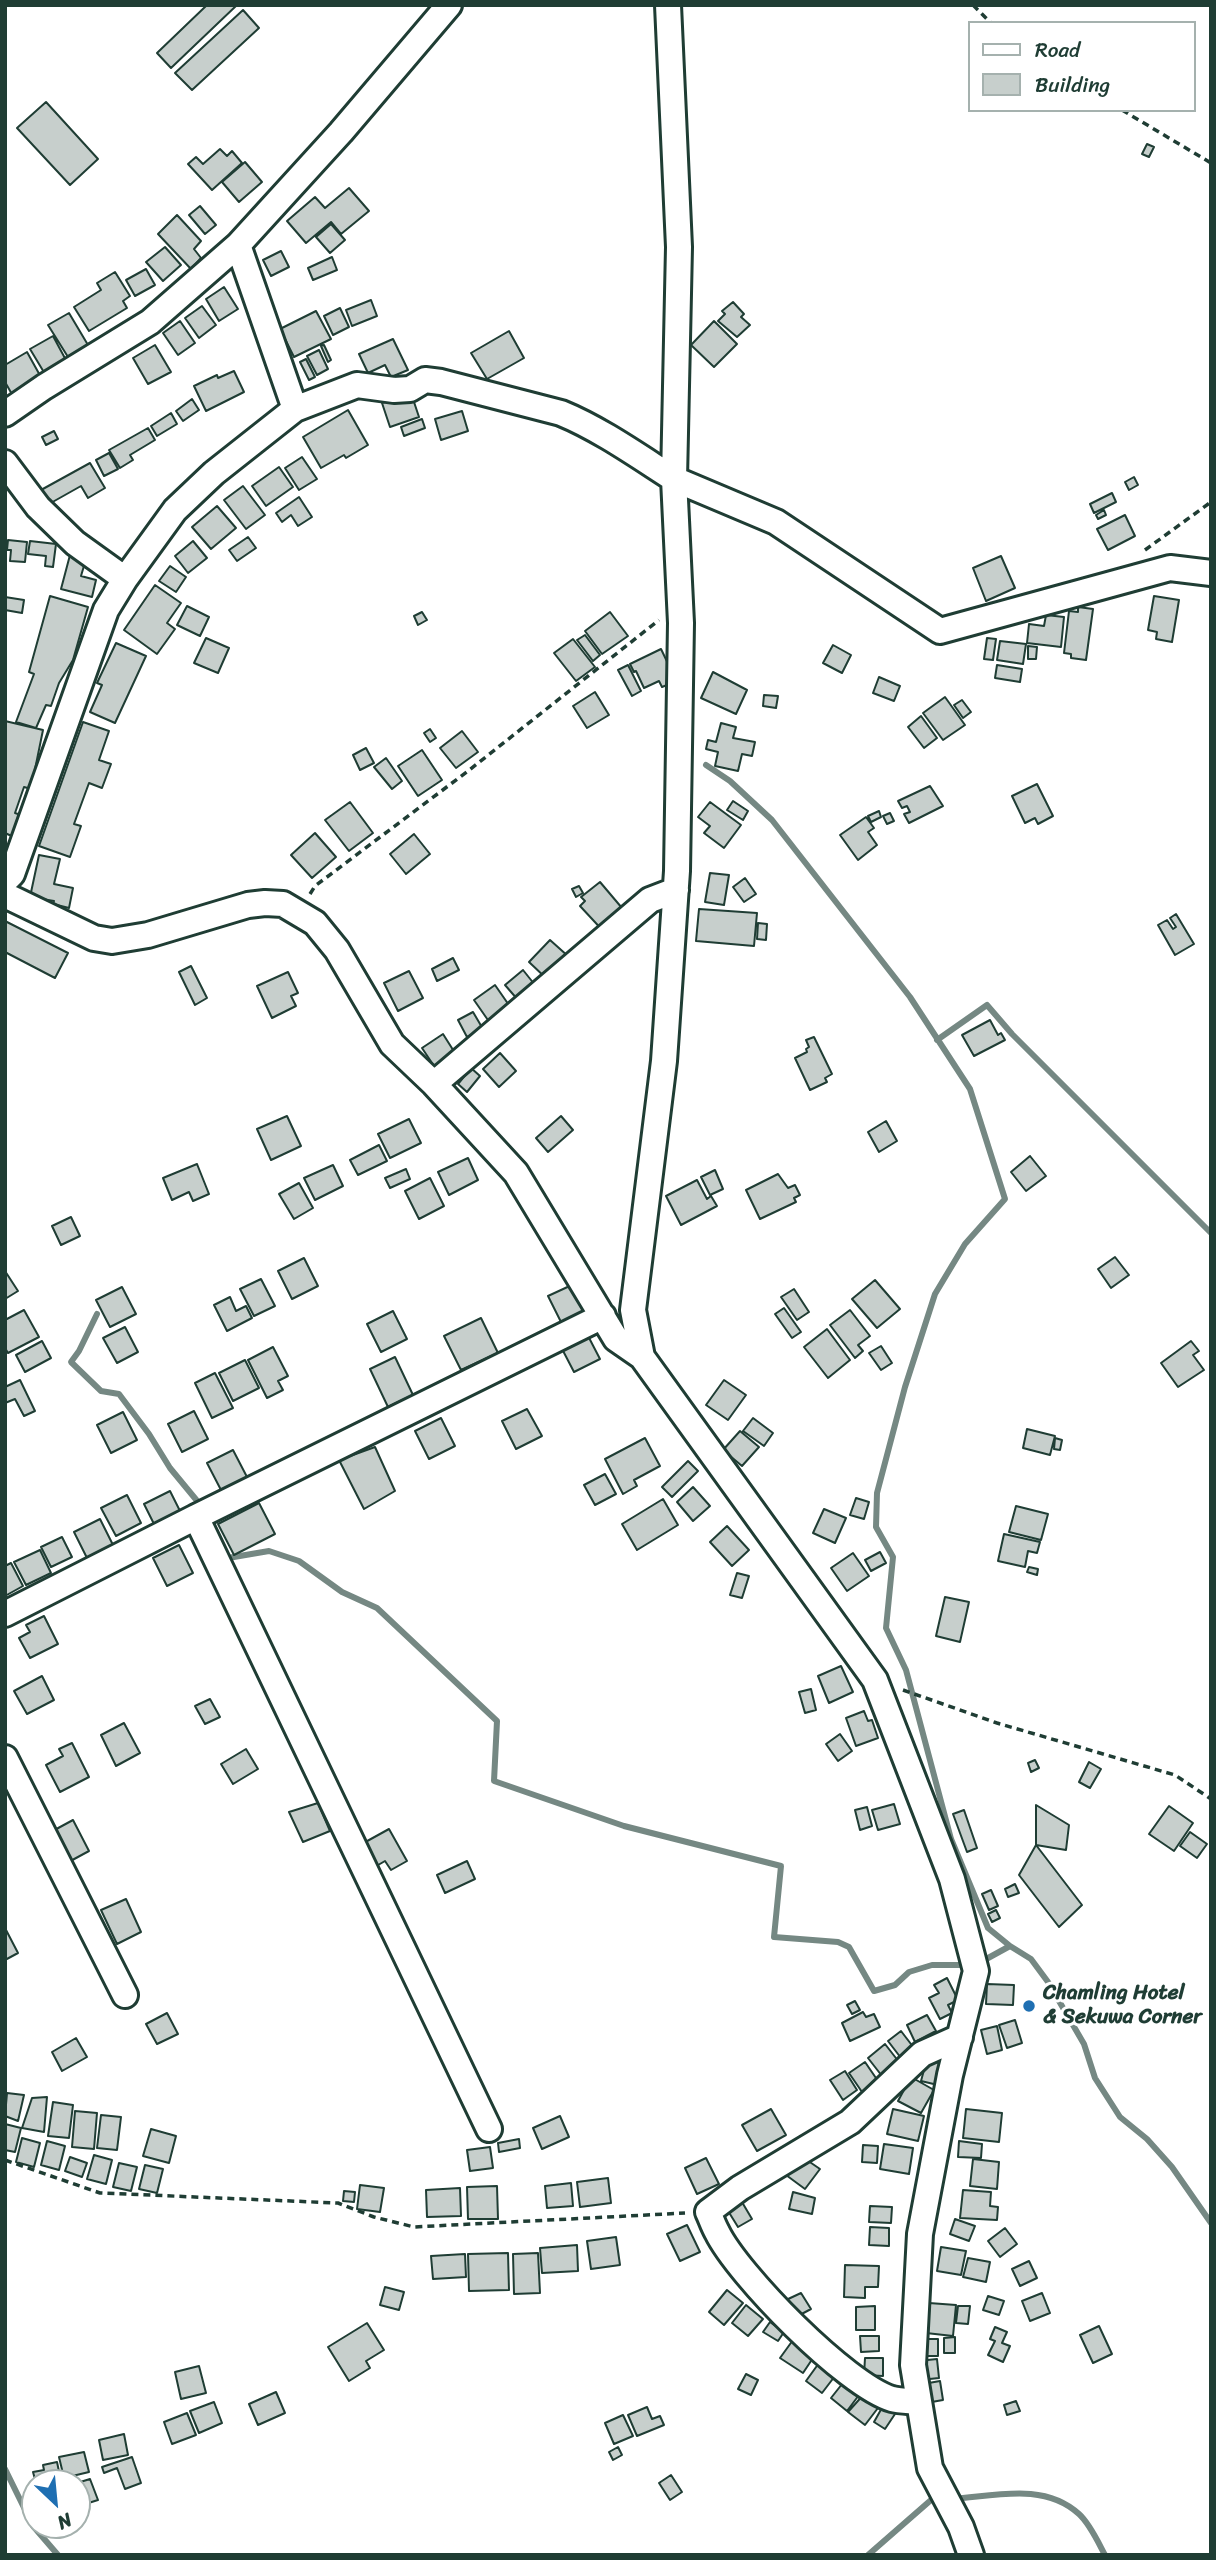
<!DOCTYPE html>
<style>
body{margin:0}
#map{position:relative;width:1216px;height:2560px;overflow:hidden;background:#fff;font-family:Sriracha,sans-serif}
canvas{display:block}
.frame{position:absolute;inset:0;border:7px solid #1f3d34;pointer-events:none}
.legend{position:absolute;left:968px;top:21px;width:228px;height:91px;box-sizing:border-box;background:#fff;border:2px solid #a5b1ae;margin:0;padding:9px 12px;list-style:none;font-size:21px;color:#1f3d34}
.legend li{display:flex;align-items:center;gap:14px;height:35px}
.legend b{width:35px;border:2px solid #a5b1ae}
.north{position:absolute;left:21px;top:2469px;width:70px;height:70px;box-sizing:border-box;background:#fff;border:2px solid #a5b1ae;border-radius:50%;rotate:154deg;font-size:19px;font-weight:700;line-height:28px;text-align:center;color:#1f3d34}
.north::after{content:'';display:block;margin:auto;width:24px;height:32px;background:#1f6fb2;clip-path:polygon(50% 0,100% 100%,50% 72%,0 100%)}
</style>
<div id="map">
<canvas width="1216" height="2560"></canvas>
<div class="frame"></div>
<ul class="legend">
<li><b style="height:9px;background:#fff"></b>Road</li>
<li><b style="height:19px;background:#c7cfcc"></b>Building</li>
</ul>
<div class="north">N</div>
</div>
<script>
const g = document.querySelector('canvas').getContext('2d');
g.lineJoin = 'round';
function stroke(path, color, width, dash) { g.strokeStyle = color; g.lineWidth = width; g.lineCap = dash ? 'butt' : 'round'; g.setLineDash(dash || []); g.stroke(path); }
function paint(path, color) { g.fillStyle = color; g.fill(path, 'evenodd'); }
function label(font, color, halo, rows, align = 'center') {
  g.font = font + ' Sriracha,sans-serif'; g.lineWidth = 6; g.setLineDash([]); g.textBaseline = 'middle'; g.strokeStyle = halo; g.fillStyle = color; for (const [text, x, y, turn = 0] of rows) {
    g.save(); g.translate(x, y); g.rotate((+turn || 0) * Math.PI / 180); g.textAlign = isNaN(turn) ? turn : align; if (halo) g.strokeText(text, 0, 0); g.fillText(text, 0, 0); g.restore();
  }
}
const stream = new Path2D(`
 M706,765L730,781L772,820L910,997L970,1089L1005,1199L965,1244L935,1294L905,1387L877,1493L876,1527L893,1557L886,1628L906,1670L951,1839L988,1928L1010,1946
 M937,1040L987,1005L1012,1034L1211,1233
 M97,1314L79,1351L71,1362L101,1391L119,1394L149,1434L170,1468L203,1508
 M225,1552L228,1558L269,1551L299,1561L342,1592L377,1608L497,1721L494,1781L624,1826L781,1866L774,1937L838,1942L849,1947L874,1991L895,1985L909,1972L932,1965H969
 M979,1963L1010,1946L1031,1959L1048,1982L1084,2044L1095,2078L1120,2117L1147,2139L1172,2167L1211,2223
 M5,2469L33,2526L58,2555
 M953,2499C995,2496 1044,2482 1079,2514C1090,2524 1098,2542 1105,2555
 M868,2555L931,2500H939`);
const building = new Path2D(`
 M207,5H237L171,68L157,53Z
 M243,10L259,28L192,90L175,73Z
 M46,102L98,159L70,185L17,128Z
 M1147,144L1154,147L1149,157L1142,154Z
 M220,149L227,156L232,151L242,163L212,190L188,164L196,157L203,164Z
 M245,162L262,182L239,202L222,182Z
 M349,188L369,211L341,234L331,222L306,243L287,221L315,197L325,208Z
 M200,206L216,225L205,234L189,215Z
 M177,215L201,241L194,249L201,258L191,269L158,234Z
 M331,224L345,240L330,253L316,237Z
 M165,247L181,265L163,281L146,262Z
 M281,251L289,267L271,276L263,260Z
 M332,257L337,270L313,280L308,268Z
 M146,269L155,285L135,296L126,280Z
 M115,272L130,296L123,301L127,308L89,331L74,307L101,290L97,283Z
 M224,287L238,309L219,321L206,299Z
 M371,300L377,316L352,326L346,310Z
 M733,302L744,314L741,317L750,325L737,337L718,321L725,314L722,311Z
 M202,306L216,325L199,338L185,318Z
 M340,308L349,327L333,335L324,316Z
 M316,311L331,339L294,357L280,329Z
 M69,313L88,345L68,357L48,325Z
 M180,321L195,343L178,355L163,333Z
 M714,321L737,344L714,367L691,345Z
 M509,331L524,358L487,379L471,353Z
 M53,336L67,362L45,374L30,349Z
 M393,339L408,370L391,377L385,365L368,373L359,354Z
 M155,345L171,372L148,384L133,358Z
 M324,345L331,360L328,362L321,346Z
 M319,350L328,369L317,375L307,356Z
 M27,352L42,379L13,396L5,382V365Z
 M306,359L315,377L309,380L300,362Z
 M234,371L244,392L206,411L194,386L217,375L218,378Z
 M411,393L419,417L390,427L382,403Z
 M192,399L199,410L183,421L176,411Z
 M348,410L368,445L346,458L344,455L321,468L303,437Z
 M462,411L468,431L441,440L435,419Z
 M171,413L177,424L157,436L151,426Z
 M422,419L425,428L404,436L401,427Z
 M148,428L155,440L130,455L133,460L120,468L109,450Z
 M54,431L58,439L46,445L42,437Z
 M109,453L118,469L104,476L96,460Z
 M302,457L317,479L299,490L285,468Z
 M90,463L105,488L88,498L81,486L49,504L41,490Z
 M279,467L293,487L266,506L252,486Z
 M1134,477L1138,485L1129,490L1125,482Z
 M243,486L265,515L246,529L224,500Z
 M1112,493L1116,502L1094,513L1090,504Z
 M299,497L312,517L298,526L291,515L282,522L276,513Z
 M217,506L236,528L211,549L192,527Z
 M1104,510L1106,515L1098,519L1096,515Z
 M1125,515L1135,536L1108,550L1097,529Z
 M248,537L256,548L237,561L229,550Z
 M8,540L27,542L25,562L10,561L11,550H7Z
 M30,541L56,544L53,567L45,566L46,556L28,554Z
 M193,541L207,558L188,573L175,556Z
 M70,555L86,559L81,576L96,580L92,597L61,589Z
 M1001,556L1015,588L986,601L973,568Z
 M170,566L186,577L176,592L159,581Z
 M155,585L181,603L167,623L175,629L157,654L124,630Z
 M50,596L88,607L73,660L59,683L51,706L46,705L36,728L16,722L34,674L29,672Z
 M1154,596L1179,600L1172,642L1156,639L1157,632L1148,630Z
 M5,597L24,600L22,613L5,610Z
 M187,606L209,617L200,636L177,625Z
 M1078,607L1093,609L1086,660L1071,658V654L1064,653L1069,611L1078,612Z
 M422,612L427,620L418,625L414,616Z
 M610,612L628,636L602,654L585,631Z
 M1046,615L1064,617L1061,647L1027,643L1029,624L1044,626Z
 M585,635L600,655L593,661L577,640Z
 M206,638L229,648L218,673L194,663Z
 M987,638L996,639L993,660L984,659Z
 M573,639L595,667L576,681L554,653Z
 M1000,641L1026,644L1023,664L997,660Z
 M116,643L146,656L115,723L90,712L102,685L97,683Z
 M833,645L851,655L842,673L823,663Z
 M1028,646L1037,647L1036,659H1028Z
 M661,649L673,674L672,683L662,687L659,681L644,688L636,671L634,672L630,664Z
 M628,665L641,691L632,696L618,670Z
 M997,665L1022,669L1020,682L995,678Z
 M713,672L747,690L736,714L701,698Z
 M879,677L900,686L894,701L873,693Z
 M595,692L609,715L587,728L573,706Z
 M764,695L778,696L776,708L763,706Z
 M945,697L965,725L943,740L923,713Z
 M962,700L971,712L963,718L954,705Z
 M921,716L937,738L924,748L908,727Z
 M5,721L43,730L31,789L24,787L15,813L24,816L16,838L5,833Z
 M83,722L109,731L99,760L111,764L102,788L89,783L74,824L81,826L70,857L39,846Z
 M721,723L736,727L733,738L755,742L752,756L742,754L738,771L715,766L718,752L706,749L708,740L716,742Z
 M430,729L436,738L430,742L424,733Z
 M462,731L478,752L456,768L440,748Z
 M366,748L374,763L360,770L353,755Z
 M422,750L442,780L418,796L398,766Z
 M386,758L402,781L392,789L374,767Z
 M1037,784L1053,816L1038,824L1035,818L1025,823L1012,796Z
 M930,786L943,806L909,823L904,814L910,812L907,806L902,808L898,801Z
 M733,801L748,811L743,820L727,810Z
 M350,802L373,833L349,851L325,820Z
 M710,802L741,825L724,848L704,833L710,826L698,817Z
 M879,811L881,817L871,822L868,816Z
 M890,813L894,821L887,824L883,816Z
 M866,817L874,828L868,832L877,845L858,860L840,835Z
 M315,833L336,857L312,878L291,855Z
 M414,834L430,854L406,874L390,854Z
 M39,855L60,859L54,884L73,888L69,908L53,904L54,901L30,897Z
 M710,873L729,875L724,905L705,902Z
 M745,878L756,894L744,902L733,887Z
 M600,882L622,908L606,934L580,906L585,901L581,897Z
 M579,886L583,893L576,897L572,889Z
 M699,909L757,913L754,946L696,941Z
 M1176,914L1194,944L1175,955L1158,925L1167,920L1173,929L1176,927L1170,918Z
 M5,921L68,953L55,978L5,952Z
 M758,923L767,924L766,940L757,939Z
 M550,940L569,957L548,980L529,962Z
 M453,958L459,970L437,981L432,969Z
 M191,966L207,998L195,1005L179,972Z
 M523,970L535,985L518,1000L505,985Z
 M409,971L423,998L398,1011L384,983Z
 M288,972L298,993L291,996L296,1006L272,1018L257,986Z
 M495,985L511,1008L490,1023L474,1000Z
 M473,1012L483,1029L467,1037L458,1020Z
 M990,1020L998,1035L1001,1033L1005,1040L974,1056L962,1035Z
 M443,1034L455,1053L434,1066L422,1048Z
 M814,1037L832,1074L825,1078L827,1082L810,1090L795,1058L807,1052L806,1049L809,1047L806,1040Z
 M500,1053L516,1071L499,1087L483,1069Z
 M471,1068L480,1076L467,1092L458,1084Z
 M287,1116L301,1146L271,1160L257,1129Z
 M561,1116L573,1130L548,1152L536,1138Z
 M409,1119L421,1143L390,1158L378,1134Z
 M886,1121L897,1141L879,1152L868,1132Z
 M379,1145L387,1161L358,1175L350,1160Z
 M1030,1156L1046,1176L1026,1191L1011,1172Z
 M468,1158L478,1180L449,1195L438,1172Z
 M197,1164L209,1194L193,1201L189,1192L172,1200L163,1178Z
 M333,1165L343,1186L315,1200L304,1178Z
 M406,1169L410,1179L390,1188L385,1178Z
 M715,1170L723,1189L710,1195L701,1177Z
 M778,1174L788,1188L795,1185L800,1195L794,1198L796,1202L760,1219L746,1190Z
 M430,1178L444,1206L419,1219L405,1191Z
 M697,1180L707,1199L711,1196L717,1206L681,1225L666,1196Z
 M299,1183L313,1208L294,1219L279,1194Z
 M71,1217L80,1236L61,1245L52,1226Z
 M1115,1257L1129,1275L1111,1288L1098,1269Z
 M304,1258L318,1286L292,1299L278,1271Z
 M5,1271L18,1291L5,1299Z
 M261,1279L275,1306L254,1316L240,1289Z
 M875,1280L900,1309L877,1328L852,1299Z
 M574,1284L588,1311L562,1324L548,1296Z
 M122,1287L136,1314L110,1327L96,1300Z
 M794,1289L809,1312L797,1320L781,1297Z
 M230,1297L236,1311L246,1306L252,1318L227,1331L214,1305Z
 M784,1308L801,1332L792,1338L775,1314Z
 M24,1310L39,1337L8,1353L5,1348V1320Z
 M850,1310L870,1336L858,1345L863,1351L855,1358L830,1325Z
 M393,1311L407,1339L381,1352L367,1324Z
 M481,1318L498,1353L461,1370L444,1336Z
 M125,1327L138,1352L117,1363L103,1338Z
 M827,1329L850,1360L828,1378L804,1347Z
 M586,1332L600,1359L574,1372L560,1345Z
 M42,1341L51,1358L25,1372L16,1355Z
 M1191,1341L1199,1351L1193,1355L1204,1370L1178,1387L1161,1363Z
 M881,1346L892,1363L881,1370L869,1353Z
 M273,1347L288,1376L278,1381L283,1390L267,1398L248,1360Z
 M395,1357L413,1395L388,1407L370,1369Z
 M245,1360L259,1388L233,1401L219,1373Z
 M215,1373L233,1408L212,1418L195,1383Z
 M20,1380L35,1411L24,1416L15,1399L5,1403V1387Z
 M724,1380L746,1395L728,1420L706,1405Z
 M527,1409L542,1436L516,1449L502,1421Z
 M194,1411L208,1439L182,1452L168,1424Z
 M123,1412L137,1440L111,1453L97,1425Z
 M441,1418L455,1446L429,1459L415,1431Z
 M753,1418L773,1433L764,1446L743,1431Z
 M1027,1429L1055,1436L1050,1455L1023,1448Z
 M740,1431L759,1447L742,1466L723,1450Z
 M645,1438L660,1466L634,1480L637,1486L623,1494L605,1459Z
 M1055,1438L1062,1440L1060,1450L1054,1449Z
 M375,1447L395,1491L364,1509L339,1460Z
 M233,1450L247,1477L221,1490L207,1463Z
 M688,1461L698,1471L672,1497L662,1487Z
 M605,1474L616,1494L595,1505L584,1485Z
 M693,1487L710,1506L693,1521L677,1502Z
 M170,1491L184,1519L158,1532L144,1504Z
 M127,1495L141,1523L116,1536L101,1508Z
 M856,1498L869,1502L864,1519L850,1515Z
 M663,1499L678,1525L637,1550L622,1524Z
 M259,1503L275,1534L234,1555L218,1524Z
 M1016,1506L1048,1514L1041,1540L1009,1532Z
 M824,1509L846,1518L835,1543L813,1533Z
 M100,1519L114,1547L88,1560L74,1532Z
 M727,1526L749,1550L732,1566L710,1542Z
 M1004,1534L1040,1542L1037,1553L1028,1551L1025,1567L998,1561Z
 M62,1537L72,1557L51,1567L41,1547Z
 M179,1545L193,1573L167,1586L153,1558Z
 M40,1550L51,1573L26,1585L14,1562Z
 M880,1552L886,1563L871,1571L865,1560Z
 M853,1553L869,1576L847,1591L831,1568Z
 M11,1563L23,1586L5,1596V1566Z
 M1029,1567L1038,1569L1037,1575L1027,1572Z
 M737,1573L749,1576L742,1598L730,1595Z
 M945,1597L969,1602L960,1642L936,1636Z
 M44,1616L58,1644L30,1658L19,1638L30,1632L26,1625Z
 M841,1666L853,1692L829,1703L818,1676Z
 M42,1676L54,1700L27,1714L14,1691Z
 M811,1689L816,1710L805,1713L799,1692Z
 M210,1699L220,1717L205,1724L195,1706Z
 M864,1711L868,1721L872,1720L878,1738L856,1746L846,1718Z
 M124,1723L140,1753L116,1766L101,1735Z
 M840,1734L852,1751L838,1761L826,1744Z
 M72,1743L89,1777L60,1792L46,1765L63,1756L59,1749Z
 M246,1749L258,1769L233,1784L221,1764Z
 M1035,1760L1039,1768L1031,1772L1028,1763Z
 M1089,1762L1101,1769L1090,1788L1079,1782Z
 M318,1803L330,1831L303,1842L289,1812Z
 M894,1804L900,1824L878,1830L872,1810Z
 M1036,1805L1069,1825L1066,1850L1036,1845Z
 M1169,1806L1193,1823L1174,1851L1149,1834Z
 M867,1807L872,1826L860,1830L855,1810Z
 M964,1810L977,1848L967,1852L953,1814Z
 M73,1820L89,1851L65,1864L49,1833Z
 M389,1829L407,1861L391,1870L385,1861L373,1868L360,1845Z
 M1190,1832L1207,1844L1197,1858L1180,1846Z
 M1036,1845L1082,1905L1059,1927L1019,1875Z
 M467,1861L475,1879L445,1893L437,1875Z
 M1015,1884L1019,1893L1008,1897L1005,1889Z
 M991,1890L998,1906L989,1910L982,1894Z
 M126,1899L141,1932L117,1944L101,1910Z
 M996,1910L1000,1918L992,1922L988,1914Z
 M5,1928L18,1953L5,1960Z
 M947,1978L958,2000L948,2005L952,2013L940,2019L929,1998L939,1993L934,1985Z
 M987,1984L1014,1985L1013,2005L986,2004Z
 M855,2001L860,2010L852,2014L847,2005Z
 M863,2012L866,2017L874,2014L880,2027L850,2041L842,2023Z
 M167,2013L178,2034L157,2044L146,2024Z
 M927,2015L936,2031L915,2042L907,2025Z
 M1015,2020L1022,2043L1007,2048L999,2025Z
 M997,2026L1002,2050L987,2054L981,2030Z
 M901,2031L914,2048L901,2058L888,2041Z
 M76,2038L87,2057L62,2071L52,2052Z
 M885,2044L899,2062L882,2076L868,2058Z
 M928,2055L949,2060L942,2086L921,2081Z
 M865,2062L878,2081L862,2092L849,2073Z
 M845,2071L857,2090L843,2100L830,2080Z
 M911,2077L934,2090L921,2113L898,2101Z
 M7,2093L24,2095L18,2121L5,2116Z
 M47,2097L44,2132L22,2128L32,2098Z
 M53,2102L73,2105L69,2138L48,2136Z
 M771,2109L786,2135L757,2151L742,2125Z
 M893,2109L924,2116L918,2141L887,2134Z
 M966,2109L1002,2113L999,2142L963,2138Z
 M75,2111L97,2113L94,2149L72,2147Z
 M101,2115L121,2117L117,2150L97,2148Z
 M560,2116L569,2137L542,2149L533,2128Z
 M5,2124L21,2128L15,2152L5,2150Z
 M151,2129L176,2136L169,2163L143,2156Z
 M22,2138L40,2143L34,2167L16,2162Z
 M519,2139L520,2148L499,2152L498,2143Z
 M47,2141L65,2146L59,2170L41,2165Z
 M959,2141L982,2144L981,2158L958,2157Z
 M884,2144L913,2148L909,2174L880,2169Z
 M863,2145L878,2146L877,2163L862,2162Z
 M490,2147L493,2168L470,2171L467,2150Z
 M94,2155L112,2160L106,2184L87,2179Z
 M801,2156L820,2169L805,2189L786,2175Z
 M70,2157L87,2163L82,2177L65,2171Z
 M706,2158L719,2184L697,2194L685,2168Z
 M973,2159L999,2162L997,2189L970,2186Z
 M119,2163L137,2167L131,2191L113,2187Z
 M145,2165L163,2169L157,2193L139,2189Z
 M608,2178L611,2203L580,2207L577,2182Z
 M571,2183L573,2206L547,2208L545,2186Z
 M360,2185L384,2188L380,2212L357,2209Z
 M497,2186L498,2219H468L467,2187Z
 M460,2188L461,2216L427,2217L426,2190Z
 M963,2190L991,2192L990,2206L998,2207L997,2220L960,2218Z
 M344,2191L355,2192L354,2202L343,2201Z
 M793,2192L815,2198L812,2214L789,2209Z
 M739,2197L752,2219L738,2227L725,2206Z
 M870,2206L892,2207L891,2223L869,2222Z
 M955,2219L975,2226L969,2241L950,2234Z
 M687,2225L700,2252L680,2261L667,2234Z
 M870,2227L889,2228V2246L869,2245Z
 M1005,2228L1017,2244L1000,2257L988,2241Z
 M616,2237L620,2265L591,2269L587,2241Z
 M577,2245L578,2271L542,2273L540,2248Z
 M941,2247L966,2251L961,2275L937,2271Z
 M508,2253L509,2290L469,2291L468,2254Z
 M538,2253L540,2293L514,2294L513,2254Z
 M465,2254L466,2277L433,2279L431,2256Z
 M968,2258L990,2262L986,2282L963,2277Z
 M1029,2261L1037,2278L1020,2286L1012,2269Z
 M845,2265L879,2266L878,2287H865V2298L844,2297Z
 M385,2287L404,2292L399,2310L380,2305Z
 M727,2290L743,2303L724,2325L709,2312Z
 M801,2293L811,2309L796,2317L786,2300Z
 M1042,2293L1050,2313L1030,2321L1022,2301Z
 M988,2296L1004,2301L999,2315L983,2310Z
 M929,2303L956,2305L953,2336L926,2333Z
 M746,2305L763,2319L748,2336L732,2323Z
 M875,2306V2330H856V2307Z
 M958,2306H970L968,2324L956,2323Z
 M770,2322L784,2332L778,2341L763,2332Z
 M367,2323L384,2350L366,2361L370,2368L349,2381L328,2347Z
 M1099,2326L1112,2354L1093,2363L1080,2335Z
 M995,2327L1007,2332L1002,2343L1010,2346L1003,2362L988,2355L995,2341L990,2339Z
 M860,2336H879V2351L861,2352Z
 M955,2337V2353H944V2338Z
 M920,2339H938V2356H920Z
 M793,2340L815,2355L803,2373L780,2358Z
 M865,2358H883V2376L864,2375Z
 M937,2359L939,2378L920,2380L918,2361Z
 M819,2363L835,2376L822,2393L806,2381Z
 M199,2366L206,2393L181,2399L175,2372Z
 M746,2374L758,2380L751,2395L738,2389Z
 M846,2379L862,2391L847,2411L831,2398Z
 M940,2381L943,2400L926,2403L923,2384Z
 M276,2392L285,2413L258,2425L249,2404Z
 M865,2393L881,2404L865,2425L848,2412Z
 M1016,2401L1020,2411L1007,2415L1004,2405Z
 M214,2402L222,2423L199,2433L190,2411Z
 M883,2406L895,2414L885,2429L874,2422Z
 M647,2407L652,2419L660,2416L664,2425L637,2436L628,2415Z
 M187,2413L196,2435L172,2444L164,2422Z
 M623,2415L633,2436L614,2444L605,2423Z
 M124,2434L128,2455L103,2460L99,2440Z
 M618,2447L622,2455L613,2460L609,2452Z
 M84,2452L89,2472L64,2478L59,2457Z
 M132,2457L141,2483L125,2489L117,2468L104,2473L102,2467Z
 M57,2462L61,2481L36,2483L33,2472L44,2470L43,2465Z
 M671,2475L682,2492L670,2500L659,2483Z
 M90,2479L98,2500L79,2506L77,2483Z`);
const path = new Path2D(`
 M973,5L991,23
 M1122,110L1211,163
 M1145,550L1211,502
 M310,894L315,886L468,771L659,620
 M903,1690L997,1723L1175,1775L1211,1799
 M5,2160L100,2193L338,2203L374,2217L414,2227L685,2213`);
const minor = new Path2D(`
 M668,5L679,247L674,479L776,522L940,631L1170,568L1211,573
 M238,245L295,409
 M5,414L44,387L150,322L238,245L341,132L449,5
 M5,463L38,507L75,543L125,579
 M5,881L12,874L106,610L125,579L175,510L214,473L295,409L357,385L394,390L410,389L425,380L441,382L561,413C600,429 638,456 674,479L681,623L677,871L664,1061L633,1310L642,1357L875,1680L952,1879L976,1971L950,2075L920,2234L913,2365L930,2468L961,2527L971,2555
 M5,895L94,938L112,941L148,935L248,905L265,903L283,904L315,923L337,950L392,1044L434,1084L516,1173L616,1339L642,1357
 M434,1084L650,900L676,890
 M196,1517L603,1316
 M5,1614L196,1517L489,2129
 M5,1758L125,1995
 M919,2402C910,2401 900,2401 892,2399C846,2385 738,2275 717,2232C713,2225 711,2218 708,2212L740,2188L850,2122L922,2054L960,2037`);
const markers = [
 [1029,2006,7,"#1f6fb2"]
];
const poiNames = [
 ["Chamling Hotel",1043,1994],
 ["& Sekuwa Corner",1043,2018]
];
stroke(stream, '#758883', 6);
paint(building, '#c7cfcc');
stroke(building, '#1f3d34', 2);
stroke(minor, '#1f3d34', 30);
stroke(path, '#1f3d34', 3.5, [7, 5]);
stroke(minor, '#fff', 24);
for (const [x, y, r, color] of markers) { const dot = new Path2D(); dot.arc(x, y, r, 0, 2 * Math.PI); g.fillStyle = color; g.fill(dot); stroke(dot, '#fff', 2.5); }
label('bold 21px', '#1f3d34', '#fff', poiNames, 'left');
</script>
